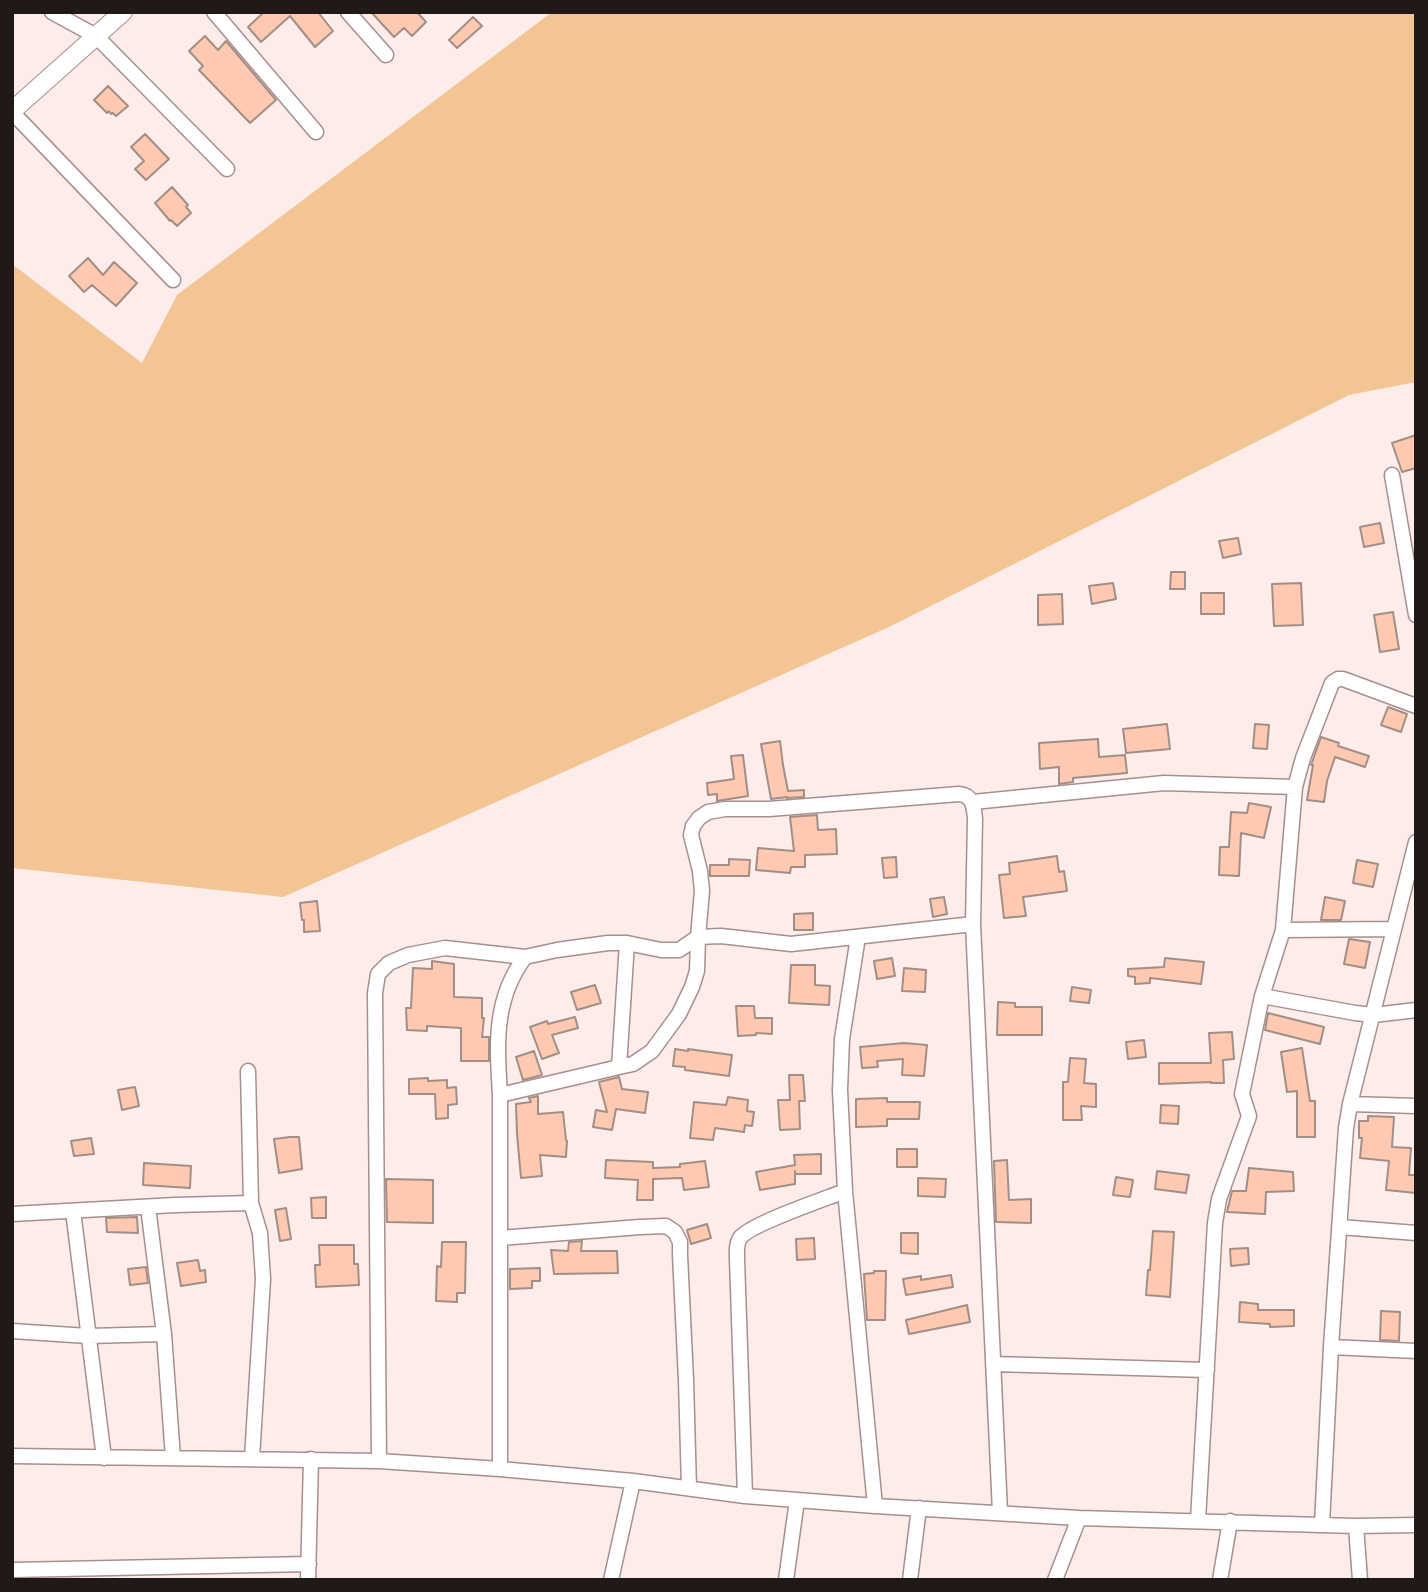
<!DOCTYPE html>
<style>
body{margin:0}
#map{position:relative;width:1428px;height:1592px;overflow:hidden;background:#fcedeb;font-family:"Work Sans",sans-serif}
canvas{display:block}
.frame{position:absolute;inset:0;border:14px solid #211918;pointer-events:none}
</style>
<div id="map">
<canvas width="1428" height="1592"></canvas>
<div class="frame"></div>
</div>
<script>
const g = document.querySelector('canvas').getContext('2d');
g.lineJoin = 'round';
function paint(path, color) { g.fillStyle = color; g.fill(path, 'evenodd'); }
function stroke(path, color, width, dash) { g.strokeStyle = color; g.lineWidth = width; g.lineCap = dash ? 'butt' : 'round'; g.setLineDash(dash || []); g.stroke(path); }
const green = new Path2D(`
 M552,12H1416V382L1349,395L889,627L283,897L12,868V264L142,363L177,295Z`);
const building = new Path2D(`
 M264,12H318L333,31L315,47L290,16L261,42L248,27Z
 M371,12H417L426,22L412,36L404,28L394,37Z
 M473,17L482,26L457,48L449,40Z
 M205,36L218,50L226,41L276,100L250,123L199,70L203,66L189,51Z
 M108,86L128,106L116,116L113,113L111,114L109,111L107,113L94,100Z
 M145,134L169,159L146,180L135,169L144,161L131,147Z
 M172,187L188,205L186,207L191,213L177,226L171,220L170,221L155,203Z
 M88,258L103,275L114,262L137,283L116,306L92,285L84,292L69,276Z
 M1416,435V468L1402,472L1392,443Z
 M1380,523L1384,543L1364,547L1360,527Z
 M1238,538L1241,554L1223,558L1219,541Z
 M1171,572H1185V589H1170Z
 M1113,583L1116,599L1092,604L1089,586Z
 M1301,583L1303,625L1274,626L1272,584Z
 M1201,593H1224V614H1201Z
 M1062,594L1063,624L1038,625V595Z
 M1393,612L1399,649L1380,652L1374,615Z
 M1388,707L1407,714L1401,732L1381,725Z
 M1167,724L1170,749L1126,753L1123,729Z
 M1255,724L1269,725L1267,749L1253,748Z
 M1321,737L1339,743L1338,746L1369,756L1365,767L1335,757L1327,781L1324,802L1307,800L1313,765H1311Z
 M1098,739L1099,757L1125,755L1127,773L1073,778V782L1059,784V767L1040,769L1039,743Z
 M780,741L783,765L788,791L804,790V797L787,798V797L771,799L761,744Z
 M743,755L748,796L717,801V794L708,795L707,783L734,779L731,756Z
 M1249,803L1271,807L1264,838L1241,833L1239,876L1219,875L1220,847H1229L1231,812L1247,813Z
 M817,815L818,830L836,829L837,854L805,855V867H791L790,873L756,870L758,848L794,851L790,817Z
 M1057,856L1059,872L1064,871L1067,891L1023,897L1026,916L1004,918L999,875L1010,874L1009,863Z
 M896,857L897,877L884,878L882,858Z
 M729,859L750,860L749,876H710V865H729Z
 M1357,860L1378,864L1373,887L1353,883Z
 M944,897L947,914L933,917L930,899Z
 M1325,897L1345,901L1341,920H1321Z
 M317,901L320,931L304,932V920H302L300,903Z
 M813,913V930H794V914Z
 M1349,939L1370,942L1365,968L1344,964Z
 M892,958L895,976L877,979L874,961Z
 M1165,958L1204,962L1201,984L1150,978V983L1135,984V977L1128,976V969L1164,967Z
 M432,961L454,964V997L482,998V1018H484L482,1037H489V1061H461V1028L427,1026V1031L407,1030L406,1008H411L413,968L432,969Z
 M791,965H815V985L830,986L829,1005L789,1003Z
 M904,968L926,970L925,992L902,991Z
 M595,985L601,1003L577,1010L571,992Z
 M1072,987L1091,990L1089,1003L1070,1001Z
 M998,1002L1015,1003V1007H1042V1035H997Z
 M736,1006H754L755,1018H772V1034L756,1033V1035L738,1036Z
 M1268,1013L1324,1027L1320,1044L1265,1030Z
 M575,1017L578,1028L552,1035L559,1053L542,1059L530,1027L547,1021L548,1024Z
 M1232,1032L1234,1059L1223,1060L1224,1083H1211V1082L1159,1084V1063H1211L1209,1033Z
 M1144,1040L1146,1057L1128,1059L1126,1042Z
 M904,1043L927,1045L924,1076L902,1075L903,1059L877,1061L878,1067L862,1068L860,1047Z
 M1302,1048L1310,1101H1315V1137H1297V1091L1287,1092L1281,1052Z
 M675,1049L688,1051V1049L732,1055L729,1076L685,1070V1067L673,1066Z
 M534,1051L542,1075L523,1080L516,1057Z
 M1070,1058L1086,1059L1084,1083L1096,1084V1107L1081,1106L1082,1120H1063V1082H1068Z
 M789,1075H803L805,1101H799L800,1129L780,1130L778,1100H790Z
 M619,1077L622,1089L648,1092L645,1113L616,1109L612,1130L593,1127L596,1110L607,1112L599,1082Z
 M428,1078V1081L447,1080V1088L456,1087L457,1104L448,1105V1118L436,1119L435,1094H409V1079Z
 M135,1087L139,1106L122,1110L118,1090Z
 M538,1096V1114L563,1112L566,1140L567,1141L566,1157L540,1155L542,1176L521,1178L517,1134L516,1104L531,1102L529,1098Z
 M728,1097L748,1100L747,1111L754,1112L752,1126L745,1125L744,1132L715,1128L713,1140L690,1138L694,1102L726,1105Z
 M887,1098V1102H920L919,1119H887V1126L856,1127V1099Z
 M1161,1105L1179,1106L1178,1124L1160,1123Z
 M1368,1116L1394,1117L1392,1147L1411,1148L1409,1175H1416V1193L1386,1190L1389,1161L1360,1158L1362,1138H1359V1121H1368Z
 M290,1137H299L302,1169L279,1173L274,1139Z
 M91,1138L94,1154L74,1156L71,1141Z
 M897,1149H917V1167H897Z
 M821,1154V1174H795V1171V1184L760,1190L756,1172L795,1165L794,1155Z
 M606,1160L653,1162V1168L680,1167V1164L705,1161L709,1187L684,1190L682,1178L653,1179V1200H637L638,1180L605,1178Z
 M1007,1160L1009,1200L1031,1199V1223L996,1222L994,1161Z
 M144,1163L191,1166L190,1188L143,1185Z
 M1249,1168L1293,1172L1294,1191L1266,1192L1265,1214L1227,1212L1232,1191H1246Z
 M1157,1171L1189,1175L1186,1193L1155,1189Z
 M1116,1177L1133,1180L1130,1197L1113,1195Z
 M918,1178L946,1179L945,1197L918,1196Z
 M386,1179L433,1180V1223L387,1222Z
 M326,1197V1218H312L311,1198Z
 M286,1208L291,1239L280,1241L275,1210Z
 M137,1217L138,1233L107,1232L106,1218Z
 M707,1224L711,1238L691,1244L687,1230Z
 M1153,1231L1174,1232L1170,1297L1146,1295L1148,1270H1150Z
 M901,1233H918V1254L901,1253Z
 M814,1238L815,1259L797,1260L796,1239Z
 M582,1241L581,1251H617L618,1273L554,1274L551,1250L568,1251L569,1242Z
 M442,1242H466L465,1293H457V1302L436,1301L437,1266L441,1267Z
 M319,1245H354V1264H358L359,1285L316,1287L315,1265H320Z
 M1248,1248L1249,1264L1231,1266L1230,1249Z
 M198,1260L200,1271L205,1270L206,1282L181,1286L177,1263Z
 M146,1267L148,1283L130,1285L128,1269Z
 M540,1268V1281H532V1288L510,1289V1269Z
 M874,1271H886L885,1320H867L864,1274L874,1273Z
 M951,1275L953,1287L906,1295L903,1279L921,1276V1280Z
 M1240,1302L1258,1304V1310H1294V1326L1270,1327V1324L1239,1322Z
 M967,1305L970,1322L909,1334L906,1320Z
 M1381,1311L1400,1312L1399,1341L1380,1340Z`);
const minor = new Path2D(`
 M52,12L96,36L227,169
 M214,12L316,132
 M348,12L386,55
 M12,112L173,280
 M1392,475L1416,615
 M973,802L1164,783L1295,787
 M1283,930L1394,929
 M858,937L842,1039L840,1090L845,1191L875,1506
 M1262,996L1355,1013L1374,1015L1416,1010
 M619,1067L633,1064L652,1051L679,1014L692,987L697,971L698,937L702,891L700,871L691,835L693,826L699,818L708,812L725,809H769L959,794C973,795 974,807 975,819L973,924L1000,1512
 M248,1071L251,1203L260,1233L263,1279L252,1458
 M500,1095L619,1067L627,943
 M1350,1104L1416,1106
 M148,1207L164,1334L173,1458
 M73,1211L104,1458
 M12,1214L175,1205L251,1203
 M1340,1227L1416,1233
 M500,1238L640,1227L666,1226L675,1232L680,1242V1255L686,1380L689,1488
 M12,1331L88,1336L164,1334
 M1331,1347L1416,1351
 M993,1364L1207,1370
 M12,1456L379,1461L500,1469L633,1481L745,1496L875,1506L1079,1518L1356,1526L1416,1525
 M379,1461L375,993L378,974L389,963L408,955L445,948L525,957
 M500,1469V1095C497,1045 493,1000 525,957L557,950L608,943H627L661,950H679L698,937L721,936L791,944L973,924
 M745,1496L737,1259C737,1252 736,1244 740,1238C750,1224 825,1199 845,1191
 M1198,1520L1215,1223L1219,1199L1249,1116L1242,1094L1262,996L1283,930L1295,787L1303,758L1332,683L1338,679H1343L1416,706
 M1322,1524L1331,1347L1346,1128L1350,1104L1416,842
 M1356,1526L1360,1580
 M12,1570L309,1564
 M308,1580L311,1459
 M611,1580L633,1481
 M786,1580L797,1500
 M910,1580L919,1508
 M1055,1580L1079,1518
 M1220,1580L1230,1521`);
const tertiary = new Path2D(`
 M12,111L123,12`);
paint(green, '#f3c594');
paint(building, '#fec9b0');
stroke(building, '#a28e85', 2);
stroke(minor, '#a68f8d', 17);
stroke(tertiary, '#a68f8d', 20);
stroke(minor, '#fff', 14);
stroke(tertiary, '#fff', 18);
</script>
